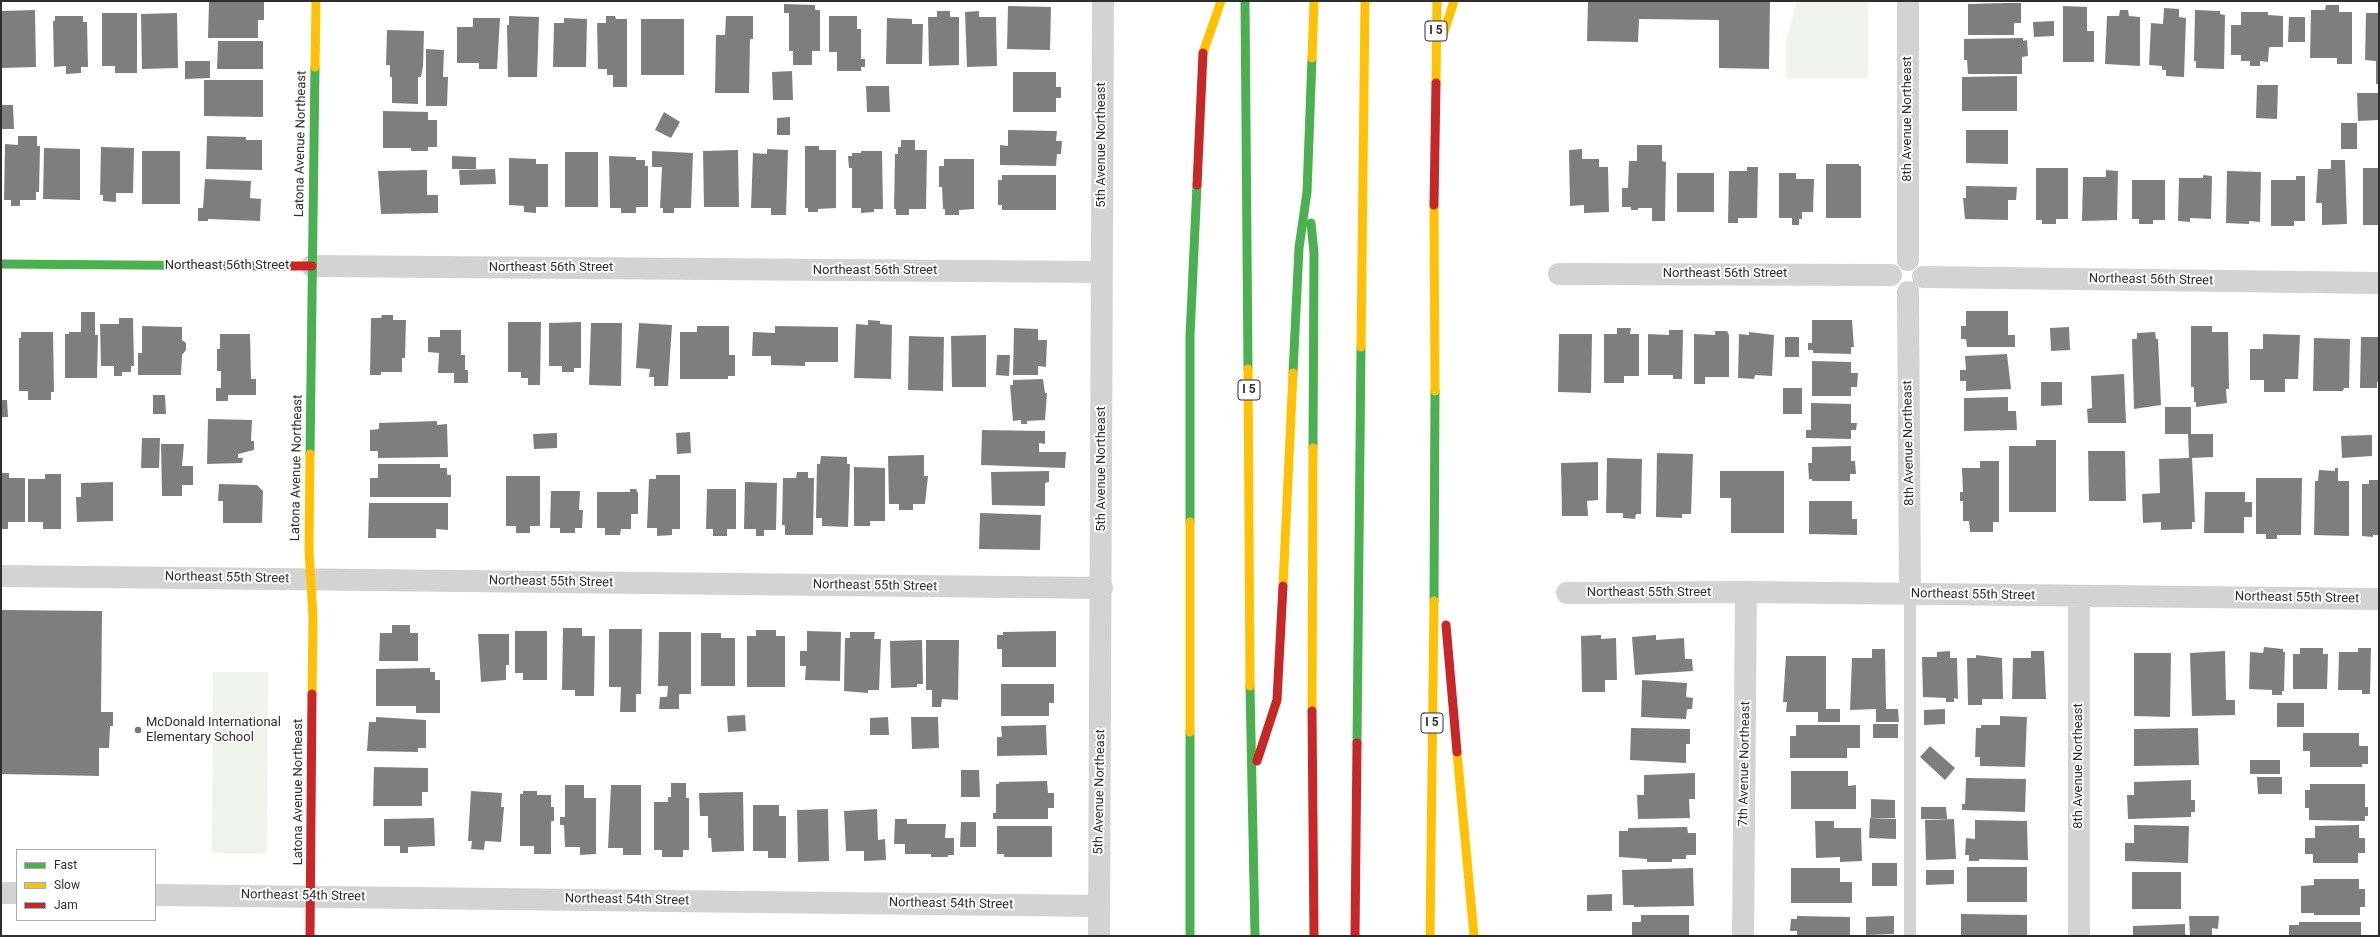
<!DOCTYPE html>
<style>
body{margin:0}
#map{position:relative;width:2380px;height:937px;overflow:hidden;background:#fff;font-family:Roboto,sans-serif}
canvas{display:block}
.frame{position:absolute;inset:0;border:2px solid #2e2e2e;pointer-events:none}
.legend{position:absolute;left:16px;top:849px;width:140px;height:72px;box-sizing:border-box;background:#fff;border:1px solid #ababab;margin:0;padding:5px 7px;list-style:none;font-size:12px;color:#2e2e2e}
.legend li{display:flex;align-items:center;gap:8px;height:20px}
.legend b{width:20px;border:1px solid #ababab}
</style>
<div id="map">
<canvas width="2380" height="937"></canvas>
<div class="frame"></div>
<ul class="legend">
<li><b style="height:5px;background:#4caf50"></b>Fast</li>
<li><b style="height:5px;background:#ffc107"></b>Slow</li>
<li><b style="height:5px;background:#c62828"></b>Jam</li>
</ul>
</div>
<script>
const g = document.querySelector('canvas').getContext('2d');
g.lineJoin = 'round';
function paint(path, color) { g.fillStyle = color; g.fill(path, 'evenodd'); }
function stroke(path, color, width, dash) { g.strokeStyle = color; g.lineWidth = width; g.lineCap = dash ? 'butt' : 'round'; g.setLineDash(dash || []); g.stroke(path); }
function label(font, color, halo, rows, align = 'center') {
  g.font = font + ' Roboto,sans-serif'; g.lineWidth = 4; g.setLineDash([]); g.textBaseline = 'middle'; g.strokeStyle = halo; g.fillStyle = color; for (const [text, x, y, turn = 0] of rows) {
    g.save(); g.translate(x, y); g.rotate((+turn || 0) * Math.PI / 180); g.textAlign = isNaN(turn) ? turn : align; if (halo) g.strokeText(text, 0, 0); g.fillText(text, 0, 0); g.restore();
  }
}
const green = new Path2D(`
 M1797,1H1868V78H1786V40Z
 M213,672H268L267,853H212Z`);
const building = new Path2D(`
 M209,1H264V20H258V38H208Z
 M1588,1H1770L1769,69L1719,68V20L1639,19L1638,42L1587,41Z
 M2005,3H2021V23H2014V35H1968V4Z
 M784,4L815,5V10H820V51H812V65H793V51H789V13H784Z
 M2326,5H2339V12H2352V64H2337V58H2310L2311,10H2325Z
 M1008,6L1051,7L1050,50L1007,49Z
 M2063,6L2087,7V31H2094V62H2063Z
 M2164,8L2179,9V17L2186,18L2184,77L2166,76V70H2162V66L2149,65L2151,23L2163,24Z
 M35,10L36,67L1,68V11Z
 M2120,10H2128L2129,16L2140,17V66L2105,64L2107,16H2119Z
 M2195,10L2220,11V14L2225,15L2224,69L2196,68V61H2194Z
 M937,11H950V17H959V65L929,66L928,17H937Z
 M979,11V17H996L997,66L967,67L965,12Z
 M2241,12H2268V15L2283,16V47H2269L2268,62L2260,61V66H2250V61H2241V55H2231V25H2241Z
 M102,13H137V73H115V66H102Z
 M177,13L178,68L142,69L141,14Z
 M2366,13H2379V84H2376V61L2365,60Z
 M55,16H83V22H87L88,67H81V73L66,74V66L54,67L53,21H55Z
 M509,16L539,17L537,77H508L507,25H509Z
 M606,16H615L616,19H627V87H613V75H607V69H598L597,23H606Z
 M726,16H753V39H750L749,93H715L716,35H725Z
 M829,16H857V29H861V59H865V67H861V71H837V52H829Z
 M2289,17H2305V42H2288Z
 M473,18H500L497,69H479V63H457V27H473Z
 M564,18L587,19L586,67H553L554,23H564Z
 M887,18L912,19V24H923L922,64H886Z
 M641,19H684V75H641Z
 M2054,21V36L2034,37L2033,22Z
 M387,30L424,31L423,66L421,77H418V104L392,103V77H390V65H386Z
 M2023,38V41L2027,40L2028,56L2022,57V74H1968L1967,60H1964V39Z
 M218,41H263V69H217Z
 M426,49L444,50L443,77H448L447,106H426Z
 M185,61H210V78L185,79Z
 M792,71L793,100H773L772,72Z
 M1013,72H1056V87H1061V98H1056V112H1013Z
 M2017,76V111H1962V77Z
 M204,80H263V117L204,116Z
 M2257,85H2278L2277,119L2256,118Z
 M866,86H889L890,112H867Z
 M2357,93H2379V120L2358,121Z
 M1,105H13L14,129H1Z
 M383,111L428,112V120H437V147H428V151H411V148H383Z
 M664,112L680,122L671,138L655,130Z
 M790,117V135H777V118Z
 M2341,123H2357V149H2341Z
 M1008,130L1057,131L1056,141H1062L1061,154H1057L1056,166L1000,165V145L1008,146Z
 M1966,130H2008V164L1966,163Z
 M18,136H37V146H40L39,192H36V200H20V206H11V200H4L5,144L18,145Z
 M207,136L246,137V140H262V170L206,169Z
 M901,140H915V150H927L926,209H909V215H896V209H894L895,154H898V147H901Z
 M1637,145H1662V161L1666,162L1665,221H1652V208H1638V210H1631V207H1622V188H1628L1629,161H1637Z
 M805,146H819V150H836V208L818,209V212H808V208H805Z
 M101,147L134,148L133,193H116V202L103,201V195H100Z
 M44,148L80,149V200L43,199Z
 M767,149L788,150L786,215H771V208H751L753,153L767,154Z
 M1582,149V159H1599V167H1608L1609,212L1584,213V205L1570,206L1569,150Z
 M738,150L739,207H704L703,151Z
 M142,151H180V204H142Z
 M652,151L693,153L691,208H674V213H663V208H660L662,167H652Z
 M861,151H882L883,209H874V212L861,213V208H852V168H849L848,156H852V153H861Z
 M565,152H598V207H565Z
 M452,156L476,157V169H452Z
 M609,156L636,157V160H645V166H648V207H636V213H621V208H610Z
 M509,158L536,159V164H548V207H536V213L524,212V206L509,205Z
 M944,159H974V209L959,210V215H945V209H943L942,187H939V166H944Z
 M2331,160H2345L2347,224L2322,225V203H2316L2318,169H2331Z
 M1826,164H1859V166H1861V218H1826Z
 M1747,167H1758L1757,218H1738V223H1728L1729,171H1747Z
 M2036,168H2068V219H2056V224H2042V220H2036Z
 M2363,168H2379V225H2363Z
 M495,169L496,184L460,185L459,170Z
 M427,170V195H438V213L381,214L378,171Z
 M2106,170L2118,171L2117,220L2082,221L2083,177H2106Z
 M2227,171L2261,172L2260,222L2249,221V224L2226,223Z
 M1677,173H1714V212H1677Z
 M1779,173H1796V179H1814L1813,212H1802V219H1799V225H1792V218H1779Z
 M1002,175H1056V210H1002V205H998V180H1002Z
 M2203,175L2212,176L2211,219L2190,218V222L2178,221L2179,178H2203Z
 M2296,176H2305V221H2294V226H2271V180H2296Z
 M205,179L251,181L250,198L261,199L260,221L208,219V221H198V208H203Z
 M2132,180H2165V220H2153V224H2139V219H2132Z
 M1966,186L2017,187L2016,200H2008V220L1965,219L1963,198H1966Z
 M1966,311H2008V335H2015V347H1967L1966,339H1961V326H1966Z
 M81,312H95V335H98L97,378H65V334H69V332H81Z
 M382,315H393V320H406L405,358H402V372H381V375H370L371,318H381Z
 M119,318H133L134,366H131V372H122V376H114V366H101L100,324H119Z
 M868,320L880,321V324L892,325L891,379L854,378L856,324L868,325Z
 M1812,320H1852L1854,347H1851V354L1813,353V350H1808V343H1812Z
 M508,322H541L540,385H528V378H521V372H508Z
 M581,322V368H574V372H562V366H549V323Z
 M591,323H622L621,386L589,385Z
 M639,323L672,325L668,386H654V377H649L650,369L636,368Z
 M142,326L182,327V340L186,343V350L182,355L181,375H138V353H142Z
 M697,326H729V355H735V376H728V379H680V332H697Z
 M775,326L838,327V362H805V366L771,365V356H752L753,332L775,333Z
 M2191,326H2212V332H2228L2229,389H2226L2227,403L2196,407V402H2194V387H2191Z
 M2069,327L2070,350L2051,351L2050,328Z
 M1014,328L1038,329V340H1047L1046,367L1038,366V375H1013Z
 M1617,328H1631L1630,334H1639V376H1624V383H1604V334H1617Z
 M440,330H461V355H465V370H468V383H454V373H438L439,353L428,352V337H440Z
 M1669,330H1683L1682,379H1673V375H1648V334L1669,335Z
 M1715,331H1727L1729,335V377H1705V384H1694V334L1715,335Z
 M21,332H53L54,392H51V400H28V391H19V338H21Z
 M1749,332L1774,335L1772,376L1755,375L1754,379L1738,378L1739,334L1749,335Z
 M2155,332L2156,339H2158L2161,405L2134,409L2132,339H2137V333Z
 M220,334H250L251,379H256V395H228V401H216V388H221V371H217V349H220Z
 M1559,334H1592L1591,393L1558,392Z
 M2263,334L2300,335L2298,379H2285V392H2264V380H2250V349H2263Z
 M986,335V387H952L951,336Z
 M909,336L944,337L943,391L908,390Z
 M1785,337H1799V357H1785Z
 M2361,337H2379V382H2377V388H2360Z
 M2314,338L2350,339L2349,388H2344L2343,391H2313Z
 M2007,354L2011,389L1966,391V381H1960V370H1966L1965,356Z
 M997,355H1010L1009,376L996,375Z
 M1812,361L1851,362V373H1858L1857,387H1851V396H1812Z
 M2124,374L2126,423H2088L2087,409L2092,408L2091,376Z
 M1043,379L1045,393H1047L1045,420L1027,421V424H1021V420L1013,421L1010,385H1013V380Z
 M2041,382H2062V405L2041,406Z
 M1783,388H1802V414H1783Z
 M153,395H165L166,414H153Z
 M2008,397V411H2016L2017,430L1964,431V398Z
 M1,400H7L8,417H1Z
 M1811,403L1851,404V423H1857L1856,430H1851V439L1806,438V430H1811Z
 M2165,407H2191V434H2213V457L2192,458L2195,522H2192V529L2161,530V522L2143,523L2142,494L2160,493L2159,459L2189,458L2188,434H2165Z
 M208,419L252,420L251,441H254V450L238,454V458H243L242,463L207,464Z
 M437,421V425L447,424L448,457L378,458V451H370V430L379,429V423Z
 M982,430L1045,431V444L1039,443V452H1066L1065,468L981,465Z
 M690,432L691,453L677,454L676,433Z
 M557,433V448L534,449L533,434Z
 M2372,435V456L2342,458L2341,436Z
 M142,438H160L159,468H141Z
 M2036,440H2056V512H2009V446H2036Z
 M161,444H184L182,466H193V485H182V496H162Z
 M1851,446V461H1855L1856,474H1850V481H1812V479H1809L1808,463H1812V447Z
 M2088,451H2125L2126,501H2089Z
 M1657,453L1693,454L1691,514H1682V518L1656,517Z
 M924,455V476H928L925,504H913V510H899V504H889L888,456Z
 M821,456L847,457V464H850L848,527L822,526V518H816L817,464H820Z
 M1607,458L1642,459L1641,514H1636L1635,519L1623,518V513H1606Z
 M1980,461H1999V522H1993V532H1970L1969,521H1963V501H1960V492H1963L1962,468H1980Z
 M1598,462V500L1587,501L1588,516H1562L1561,463Z
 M378,464H440V468H447V475H451V497H370V478H378Z
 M854,467L885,468V521H870V526H854Z
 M2335,468H2338V481H2349V536L2314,535L2315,481H2318L2319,470L2335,471Z
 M1049,471V482L1045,483V506L992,505L991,472Z
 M1720,471H1784V533H1731V498H1720Z
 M797,472H808V478H814L813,535H785V525H782L783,478H796Z
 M1,473H9V478H25V522H8V529H1Z
 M45,474H61V529H43V522H28V479H45Z
 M656,475H680V529H672V535L657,536V528H647L649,479H656Z
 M506,476H540V526H530V533H516V526H506Z
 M2256,478H2302L2301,535H2277V539H2266V534H2256Z
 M2369,480H2379V535H2373V537L2362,536V484H2369Z
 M113,482V521L77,522L76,497H81V483Z
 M745,482L777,483L776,530H764V536H756V529H744Z
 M219,484L257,485L263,491L262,523H223V501H218Z
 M630,489H636L638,493V514H631V529H621L620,535H605V528H597V492H630Z
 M707,489H736V529H727V536H713V529H706Z
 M551,491H580L579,510H583L582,528H575V533H560V528H550Z
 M2205,492H2245V502H2252V517H2244V533H2204Z
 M1809,501H1852V519H1857V535L1809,534Z
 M369,503H448V530L436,529V538H368Z
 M980,513L1041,515L1040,550L979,549Z
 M1,610L102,611L101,712H113V726H110L109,748H99V776L1,774Z
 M392,625H410V633H418V661H379L380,633H392Z
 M563,628H582V636H595L594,696H575V690H562Z
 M609,629H642L641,694H636V712H620L621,687H609Z
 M756,630H776V636H785V687H747V636H756Z
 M515,631H547V680H523V673H515Z
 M807,631L841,632L840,681L805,680L806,666H800V651H807Z
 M1056,631V667H1002V649H997V635H1003V632Z
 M659,632H691V694H679V709H659L660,697H667L668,686H658Z
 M850,632H875L874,639H881L879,690H868V693L844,691L845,638H850Z
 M701,633H721V638H735V686H701Z
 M478,634H509V665H506V680L481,682Z
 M1601,635V639L1616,638L1617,680H1605V692H1582L1581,636Z
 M1656,635V640L1684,638L1685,659H1692L1693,671L1635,675L1632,637Z
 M922,640L923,684H917V687L891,688L890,641Z
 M926,640H959L958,700L942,699L941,707H932V690H926Z
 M2264,647L2283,649V652H2285L2284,691H2282V695H2272V690L2249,689L2250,652L2263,653Z
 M2300,648H2323V654H2328L2327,689H2293V654H2300Z
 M2358,648H2371L2370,694H2362V690H2338L2339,652H2358Z
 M1872,649H1885L1886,709H1898L1899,722H1876V709L1850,710L1852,658H1872Z
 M1950,651V658H1957L1958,699L1954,698V702H1946V698L1923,697L1922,657H1937V652Z
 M2031,651H2044L2046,699H2012L2013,658H2031Z
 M2225,651L2226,700H2235V715L2192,716L2190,653Z
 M2134,653H2171L2170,717L2134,716Z
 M1976,655L2002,658L2003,699H1982V705H1968L1967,658H1976Z
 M1786,656H1826V709H1840V722H1818V712H1786L1787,702H1783Z
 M430,668V672H435V680H440V713H416V706H376V669Z
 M1642,680L1687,683L1686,697L1693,698L1692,709H1687L1686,719L1641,717Z
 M1001,684H1054V703H1049V716H1001Z
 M2277,703H2304V727H2277Z
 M1945,709V724L1924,725V710Z
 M745,715L746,731L728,732L727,716Z
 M2000,716L2027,717L2025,767L1980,766V757H1975L1976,728H1981V725H2000Z
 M376,717L426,720V748H418V752L367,751L369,722H376Z
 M888,717L889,735H870V718Z
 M911,717H938L939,748L912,749Z
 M1873,724H1898V738H1873Z
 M1046,725L1047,755L997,756V737H1002L1001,726Z
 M1796,725H1860V748H1847V758H1790V736H1796Z
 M1631,728L1690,729V744H1686V763L1630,760Z
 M2198,728L2199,765L2134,766V729Z
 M2303,733H2359V746H2368V764H2362V767H2310V751H2303Z
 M1930,746L1955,768L1945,780L1920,757Z
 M2250,760H2280V774H2250Z
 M374,767L428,768V792H422V806H373Z
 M961,770H979L980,797H961Z
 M1791,771H1848V786L1856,785V809H1791Z
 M1695,773V799H1689L1690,818L1638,819L1637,795H1644V775Z
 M2257,777H2282V794H2258Z
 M1966,778L2026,779L2025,812L1962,810V804H1965Z
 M2191,780V800H2195V812H2191V817L2128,819L2127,795H2134V782Z
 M1047,781L1048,793H1054V808H1048V819H993V813H996V784H999V782Z
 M671,783H686V798H689V850H683V857H662V850H654V802H668V797H671Z
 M2310,784H2365V807H2368V816H2365V821L2309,820V808H2305V790H2310Z
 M565,785H584V798H596V854L580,855V847H565L564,825H560V817H565Z
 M611,785H641V855H623V848H608Z
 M471,791L502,793L501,807H504L501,842L485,841L484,850L471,849L472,841H468Z
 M523,791H537V795H551V807H554V821H551V854H534V846H520V794H523Z
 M743,792L744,851L712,852L711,838H708V816H700L699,793Z
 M1871,799L1895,800V818H1871Z
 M753,805H779V816H786V858H768V851H753Z
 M1921,807H1946L1947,819H1921Z
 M828,809L829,861L798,862L797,810Z
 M877,809L878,840L885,839L886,860L864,861V851H846L844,811Z
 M434,818L435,846L408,847V853H400V846H384V819Z
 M1870,818L1896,819V839L1869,838Z
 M895,819H907V824H946L945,838H954V855H948V857H931V854H905V844H894Z
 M1954,819L1956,859L1926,860L1925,820Z
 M1975,820L2027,821L2028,860L1979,859V861H1969V855H1965L1966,838L1975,839Z
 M1815,821H1834V828H1861L1862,861L1840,862V857L1816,858Z
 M961,822H976V847H960Z
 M2134,825L2189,826L2188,863L2125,861V843H2134Z
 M2359,825V838H2365V853H2358V863H2313V854H2305V838H2315V826Z
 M997,826H1052V857H1004V854H997Z
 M1687,827L1688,833H1696V855H1686V859H1672V862H1647V859L1619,857V831H1628V828Z
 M1872,863H1897V886H1872Z
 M1967,867H2027V902H1967Z
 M1693,868L1694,906L1634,907V905H1623L1622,870Z
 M1791,868H1840V882H1852V903H1791Z
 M1926,870H1954V884L1926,885Z
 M2132,872H2181V909H2132Z
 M2314,879H2359V889H2365V907H2360V915H2314V913H2301V886L2314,885Z
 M1612,894V911H1587V895Z
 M1961,914L2027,915V936H1961Z
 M1641,915H1689V936H1632V922H1641Z
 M1797,916L1850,917V936H1797V931H1790L1791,919H1797Z
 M1894,916V934L1866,935V917Z
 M2189,916H2219L2218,929L2212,928V936H2190Z
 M2299,922H2361V936H2289V925H2299Z
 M2185,924V934L2188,936H2133V926Z`);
const lane = new Path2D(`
 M1910,936V594`);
const street = new Path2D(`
 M1908,1V260
 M312,266L1101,272
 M1559,274L1891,275
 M1923,277L2379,283
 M1908,292L1910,594
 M1,576L1102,588
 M1567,593L1746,592L2379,599
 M1,893H17
 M155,895L1099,906
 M1099,936L1103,1
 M1743,936L1746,592
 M2079,936V596`);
const fast = new Path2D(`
 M1245,1L1248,369
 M1311,223L1314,253L1313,448
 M1,264L257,266
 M1293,373L1299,248L1307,192L1312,58
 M310,454L315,67
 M1190,522V336L1197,185
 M1434,601L1435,391
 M1250,686L1255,936
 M1190,732V936
 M1357,743L1361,347`);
const slow = new Path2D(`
 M1443,35L1454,1
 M1203,53L1221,1
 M1312,58L1314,1
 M315,67L316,1
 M1436,83L1437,1
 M1434,205L1435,391
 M1361,347L1365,1
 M1248,369L1250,686
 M310,454L309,550L313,617L312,694
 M1190,522V732
 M1283,586L1293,373
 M1312,711L1313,448
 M1457,752L1474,936
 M1430,936L1434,601`);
const jam = new Path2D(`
 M1197,185L1203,53
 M1434,205L1436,83
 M257,266H312
 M1446,625L1457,752
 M1312,711L1314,936
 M1257,761L1277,700L1283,586
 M310,936L312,694
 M1355,936L1357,743`);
const markers = [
 [138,730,4,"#777"]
];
const shields = [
 [1436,31,22],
 [1249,390,22],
 [1432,723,22]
];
const shieldNames = [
 ["I 5",1436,31],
 ["I 5",1249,390],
 ["I 5",1432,723]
];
const streetNames = [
 ["8th Avenue Northeast",1908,119,-90],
 ["Latona Avenue Northeast",301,144,-89],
 ["5th Avenue Northeast",1102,145,-90],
 ["Northeast 56th Street",227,266],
 ["Northeast 56th Street",551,268],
 ["Northeast 56th Street",875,271],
 ["Northeast 56th Street",1725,274],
 ["Northeast 56th Street",2151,280,1],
 ["8th Avenue Northeast",1909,443,-91],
 ["Latona Avenue Northeast",297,468,-89],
 ["5th Avenue Northeast",1102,469,-90],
 ["Northeast 55th Street",227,578,1],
 ["Northeast 55th Street",551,582,1],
 ["Northeast 55th Street",875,586,1],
 ["Northeast 55th Street",1649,593],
 ["Northeast 55th Street",1973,595,1],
 ["Northeast 55th Street",2297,598,1],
 ["7th Avenue Northeast",1745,764,-89],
 ["8th Avenue Northeast",2079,766,-90],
 ["Latona Avenue Northeast",299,792,-90],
 ["5th Avenue Northeast",1100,792,-89],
 ["Northeast 54th Street",303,896,1],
 ["Northeast 54th Street",627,900,1],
 ["Northeast 54th Street",951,904,1]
];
const poiNames = [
 ["McDonald International",146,723],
 ["Elementary School",146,738]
];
paint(green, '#eef4ec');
paint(building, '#7e7e7e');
stroke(lane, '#d3d3d3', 12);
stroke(street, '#d3d3d3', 22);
stroke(fast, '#4caf50', 9);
stroke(slow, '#ffc107', 9);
stroke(jam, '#c62828', 9);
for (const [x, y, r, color] of markers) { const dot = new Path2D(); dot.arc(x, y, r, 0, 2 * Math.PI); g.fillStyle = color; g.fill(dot); stroke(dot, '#fff', 1.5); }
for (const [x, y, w] of shields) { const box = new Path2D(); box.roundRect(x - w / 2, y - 10, w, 20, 3); g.fillStyle = '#fff'; g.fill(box); stroke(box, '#2e2e2e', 1); }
label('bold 12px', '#2e2e2e', null, shieldNames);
label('13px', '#2e2e2e', '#fff', streetNames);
label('13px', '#2e2e2e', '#fff', poiNames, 'left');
</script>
